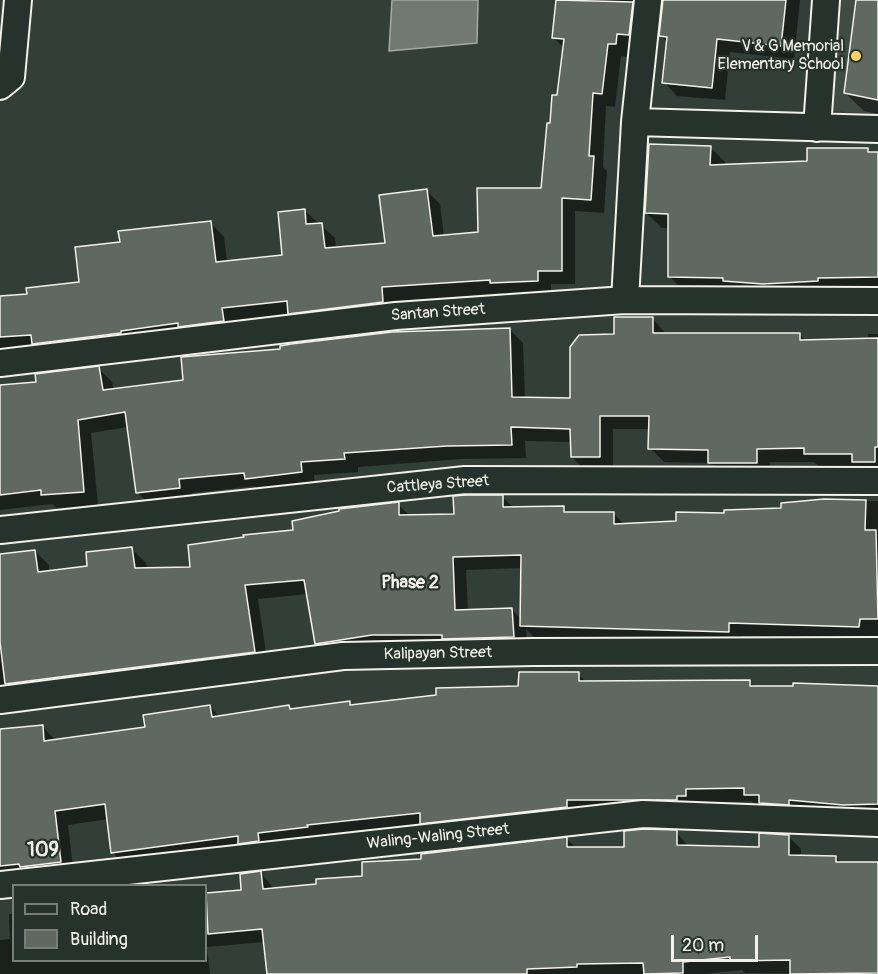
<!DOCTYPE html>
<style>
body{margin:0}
#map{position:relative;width:878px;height:974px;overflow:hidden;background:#323e38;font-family:Pangolin,sans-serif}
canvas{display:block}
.legend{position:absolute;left:12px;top:884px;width:195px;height:78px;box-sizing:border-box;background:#26332d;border:2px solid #787f78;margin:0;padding:8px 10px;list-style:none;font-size:18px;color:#f4f1e8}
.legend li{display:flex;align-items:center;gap:12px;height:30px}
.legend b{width:30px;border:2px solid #787f78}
.scale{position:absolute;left:671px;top:935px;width:87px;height:27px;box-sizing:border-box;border:3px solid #f4f1e8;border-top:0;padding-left:8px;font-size:18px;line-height:21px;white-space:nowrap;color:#f4f1e8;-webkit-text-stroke:4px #26332d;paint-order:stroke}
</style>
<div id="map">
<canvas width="878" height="974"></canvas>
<ul class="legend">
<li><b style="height:8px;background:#26332d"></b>Road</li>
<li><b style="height:16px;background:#5f6861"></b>Building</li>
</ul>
<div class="scale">20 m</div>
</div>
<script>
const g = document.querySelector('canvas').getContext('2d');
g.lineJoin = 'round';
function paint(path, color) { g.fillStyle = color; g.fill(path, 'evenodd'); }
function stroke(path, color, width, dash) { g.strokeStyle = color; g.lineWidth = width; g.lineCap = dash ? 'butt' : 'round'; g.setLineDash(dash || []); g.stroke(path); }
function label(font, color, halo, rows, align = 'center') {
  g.font = font + ' Pangolin,sans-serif'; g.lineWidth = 4.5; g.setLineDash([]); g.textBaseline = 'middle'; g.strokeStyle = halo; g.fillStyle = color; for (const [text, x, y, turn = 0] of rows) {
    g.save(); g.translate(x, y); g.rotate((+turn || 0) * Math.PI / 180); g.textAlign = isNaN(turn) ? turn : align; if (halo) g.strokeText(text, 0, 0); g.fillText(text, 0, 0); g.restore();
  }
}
const built = new Path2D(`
 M839,0H878V114L830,111Z`);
const water = new Path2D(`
 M392,0H478L477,43L389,51Z`);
const shadow = new Path2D(`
 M557,0H655L629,57L621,56L615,107L606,106L603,167L607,171L604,213L575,211V284H551V294L505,296L503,293L395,301L396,316L303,327L291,315L235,321L237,334L0,351V298L28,296L80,284L121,243L211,223L224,237L227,262L284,256L304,210L335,238L336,248L387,244L426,190L440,204L444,237L479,233L543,189L564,48L554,38Z
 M663,0H800L794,59L730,52L725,100L677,96L664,82L668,43L661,36Z
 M857,0H878V114L864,111L845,93Z
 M710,147L725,162V166L808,162L868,150L878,152V292H685L669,276L670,228H662L646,213Z
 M652,318L666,334L800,335L806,341L868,340V334H878V468L820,467L814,462H770V476H724L710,463L664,462L650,448V429H613V470L586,471L572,457V442L525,441L526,458L462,459L358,467V472L314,475L315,486L261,493L255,486L192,493L193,501L151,506L137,492L128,427L91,433L98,505L57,508L52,504L0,510V387L38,383L98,368L112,382L114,390L509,329L523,343L525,399H572L615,336Z
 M502,497L514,508L563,507L569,514L613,513L625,525L678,523L783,509L824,501H878V639L742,636V646L536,639L526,629L527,651L331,658L317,644L308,594L258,599L268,666L0,702V556L35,551L49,565V572L89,567L132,549L146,563L147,569L192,568L295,532L398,504L411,517L456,515ZM522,568V620L511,609L468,611L466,570Z
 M578,674L587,683L749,682L755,687H878V819L759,809L752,801L699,803L700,810L127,867L113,853L109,819L68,825L74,876L0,881V752L43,727L56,741L147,729L209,706L220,717L288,707L292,710L349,703L352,706L520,687Z
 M676,832L689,847L760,848L788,836L801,849V857H836L842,864H878V974L745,973L742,970L704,974H269L265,942L207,947L210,974H0V940L10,939L9,914H14V960H206V894L243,891L261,873L274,889L318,886L364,878L422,860L567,839L576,848H626Z`);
const building = new Path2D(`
 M556,0L633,2L629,35L617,34L616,44H608L602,94L593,93L589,156H594L591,200L562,198V271H538V281L490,283V280L382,287L383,302L288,314L287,301L222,308L224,321L178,327V323L121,331V333L32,344L31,335L0,337V296L27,294L26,288L79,282L75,247L120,242L118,231L211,221L216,262L282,255L278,212L305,209L306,224L322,223L325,248L385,243L379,195L427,189L433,236L478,232L477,188H541L547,123H550L552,95H557L564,39L552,38Z
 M663,0H786L781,46L717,39L712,88L662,83L667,37L659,36Z
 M856,0H878V100L844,93Z
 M649,144L711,146L710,165L807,161V148H868V152H878V277L818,278V281L763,284L723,281V278L668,277V214L645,213Z
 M614,317H653V333H800V340L878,338V447H875V462H852V454H804V448L757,449V463H708V450L648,449L649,416H600V457H571L570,429L511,427L512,445L447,446L344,453L345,459L301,462L302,472L245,479L244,473L179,479L180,488L136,493L125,412L78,420L84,492L41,495V490L0,495V385L36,382L35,374L99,366L103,390L183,380L181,357L280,349V346L291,344L392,332L510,328L512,397L570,398V347L579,335L614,334Z
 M466,495H503V507L564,506V512H614V524L676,521V512L724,513V510L781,508V503L824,499L866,500L865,530H876L878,619H860L859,627L729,623V632L520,626L521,555L453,557L455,610L512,608L514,637L442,639V635H372L315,644L304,580L245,585L255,652L5,684L0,642V554L35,550L38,572L87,566L86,552L132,547L135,568L190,567L188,545L244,537L243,535L293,530L292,521L339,511V509L399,502V515L454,514L453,496Z
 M519,672H579V681L750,680V686H793V683L878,686V804L843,805L789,800V805L759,803V795H744V788L686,789V796H677V800H567V807L420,824V813L307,825L308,827L258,833L259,841L238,844V836L111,853L105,804L55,811L61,862L20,867L19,864L0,866V729L43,725L44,741L145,727L143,715L210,705L212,717L289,705L290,709L350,701V705L436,695V688L518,686Z
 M644,829L677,830V845L759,847V833L789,835V855L836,856V862H878V973L790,974V960L730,961V957L683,962V973L644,974L643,963L577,964V967L527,969V974H267L262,929L208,934L206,893L241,890L240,874L261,871L263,889L316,884V879L362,876V862L421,859V854L567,837V847H624V831Z`);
const minor = new Path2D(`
 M0,86L11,77L18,0
 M635,122L878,129
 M817,128L826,0
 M625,300L635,122L648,0
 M0,363L396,316L625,300L878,301
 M0,530L465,480L878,481
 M0,700L343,656L533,652L878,651
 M0,885L643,814L878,823`);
const markers = [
 [856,56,6,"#ffd166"]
];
const poiNames = [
 ["V & G Memorial",844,47],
 ["Elementary School",844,65]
];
const streetNames = [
 ["Santan Street",438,313,-4],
 ["Cattleya Street",438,485,-4],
 ["Kalipayan Street",438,654,-1],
 ["Waling-Waling Street",438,837,-6]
];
const neighbourhoodNames = [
 ["Phase 2",410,583]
];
const quarterNames = [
 ["109",43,851]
];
paint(built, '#404b44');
paint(water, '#727972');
stroke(water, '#a6a9a1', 1.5);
paint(shadow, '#0007');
paint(building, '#5f6861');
stroke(building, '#f4f1e8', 1.5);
stroke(minor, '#f4f1e8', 30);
stroke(minor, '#26332d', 26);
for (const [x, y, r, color] of markers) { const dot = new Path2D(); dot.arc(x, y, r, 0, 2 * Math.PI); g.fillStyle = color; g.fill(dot); stroke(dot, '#26332d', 2); }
label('16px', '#f4f1e8', '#26332d', poiNames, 'right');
label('16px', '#f4f1e8', '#26332d', streetNames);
label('bold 18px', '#f4f1e8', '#26332d', neighbourhoodNames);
label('bold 20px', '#f4f1e8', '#26332d', quarterNames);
</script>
